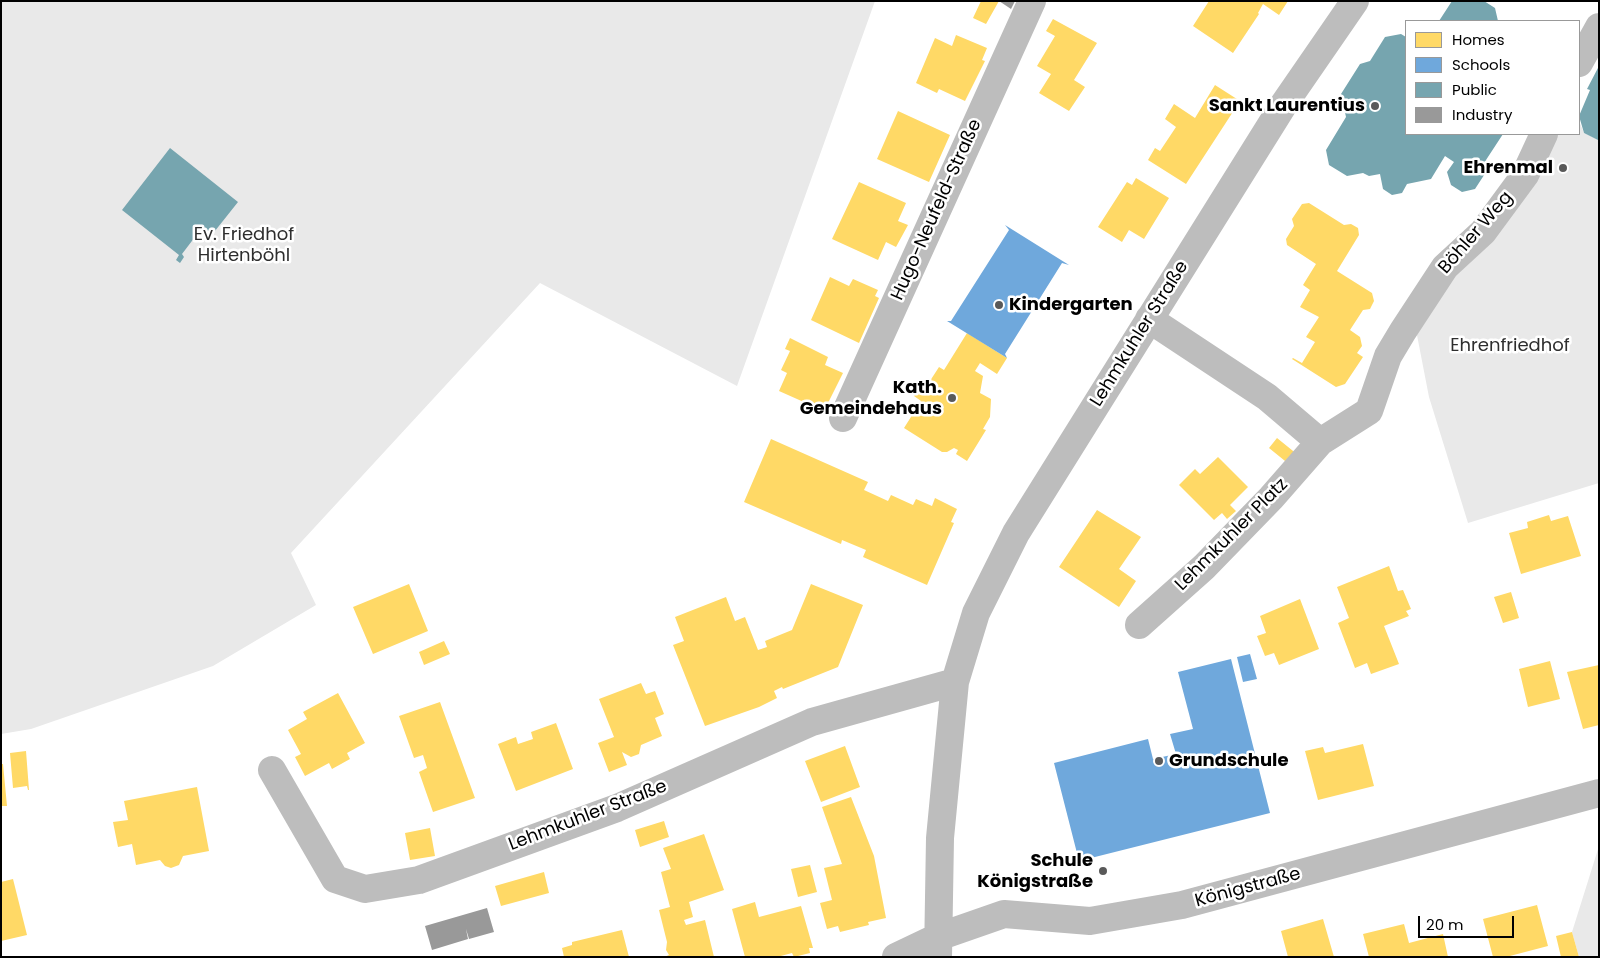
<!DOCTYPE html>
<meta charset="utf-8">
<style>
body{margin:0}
#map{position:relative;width:1600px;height:958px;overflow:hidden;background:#fff;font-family:Poppins,sans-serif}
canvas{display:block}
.frame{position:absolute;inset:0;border:2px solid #000;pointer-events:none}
.legend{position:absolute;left:1405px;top:20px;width:175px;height:115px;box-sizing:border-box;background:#fff;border:1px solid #999;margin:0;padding:6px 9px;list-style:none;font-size:15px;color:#000}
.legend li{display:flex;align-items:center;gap:10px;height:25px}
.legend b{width:25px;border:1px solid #999}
.scale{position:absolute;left:1418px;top:916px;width:96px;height:22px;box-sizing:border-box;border:2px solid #000;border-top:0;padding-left:6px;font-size:15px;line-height:18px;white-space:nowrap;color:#000;-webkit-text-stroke:4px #fff;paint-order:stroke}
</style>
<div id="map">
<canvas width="1600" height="958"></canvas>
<div class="frame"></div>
<ul class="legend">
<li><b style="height:14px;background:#ffd966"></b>Homes</li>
<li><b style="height:14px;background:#6fa8dc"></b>Schools</li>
<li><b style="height:14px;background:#76a5af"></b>Public</li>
<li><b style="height:14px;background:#999"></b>Industry</li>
</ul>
<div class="scale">20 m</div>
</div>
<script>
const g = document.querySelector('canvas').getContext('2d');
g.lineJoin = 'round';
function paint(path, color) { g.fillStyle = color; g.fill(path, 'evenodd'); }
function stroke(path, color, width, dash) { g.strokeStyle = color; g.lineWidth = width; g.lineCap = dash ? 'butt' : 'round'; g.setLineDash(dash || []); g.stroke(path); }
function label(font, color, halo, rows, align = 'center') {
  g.font = font + ' Poppins,sans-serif'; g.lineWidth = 5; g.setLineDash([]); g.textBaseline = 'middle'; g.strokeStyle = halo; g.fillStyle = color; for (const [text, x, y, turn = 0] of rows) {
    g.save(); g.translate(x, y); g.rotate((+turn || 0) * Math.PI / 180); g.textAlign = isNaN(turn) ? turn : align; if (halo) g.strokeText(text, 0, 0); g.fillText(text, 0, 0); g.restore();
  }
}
const green = new Path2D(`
 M1,1H875L737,386L540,283L291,553L316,605L213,666L31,729L1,734Z
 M1579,121L1584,133L1599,140V483L1468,523L1429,397L1416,330L1556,134H1579Z
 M1599,846V957H1579L1572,932Z`);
const homes = new Path2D(`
 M981,1H999L986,24L973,18Z
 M1209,1H1288L1279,15L1263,4L1258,13L1259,14L1233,53L1193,26Z
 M1053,19L1097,43L1074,80L1085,87L1069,111L1039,93L1051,74L1037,66L1055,36L1046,31Z
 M956,35L987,48L982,60L985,61L965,101L939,89L937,93L916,83L935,38L952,46Z
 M1215,85L1240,101L1186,184L1148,160L1155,148L1160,151L1176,127L1165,119L1174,104L1195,118Z
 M898,111L950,135L929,182L877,159Z
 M1136,178L1169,198L1144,239L1129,230L1122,242L1098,227L1127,182L1132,185Z
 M859,182L906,203L898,221L908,225L896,247L886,242L878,260L832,239Z
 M1309,203L1344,225L1351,224L1358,228L1359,235L1337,271L1372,293L1374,301L1370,309L1363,310L1350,330L1360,337L1362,346L1357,353L1363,357L1345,384L1336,387L1292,359L1293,358L1302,363L1315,342L1306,337L1319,317L1300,307L1310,290L1303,285L1316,264L1287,245L1286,239L1294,226L1292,219L1302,204Z
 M830,277L849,286L853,279L878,290L875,296L879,298L859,343L811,320Z
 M967,333L1007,358L997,374L980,363L975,371L983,376L980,393L991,399L990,417L983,429L986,430L967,461L956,454L958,450L954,448L947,452H942L904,428L921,401L914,396L923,381L928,384L939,367L944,370Z
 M790,338L828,357L825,365L843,373L824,411L779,391L787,373L781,370L790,351L785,349Z
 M1277,438L1298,455L1290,465L1269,448Z
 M771,439L868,482L864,490L888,501L891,495L913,505L916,499L932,506L935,498L957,509L951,522L954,523L927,585L863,557L866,550L842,540L841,544L744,502Z
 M1218,457L1248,487L1230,505L1236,511L1227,519L1222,513L1214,520L1179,485L1195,469L1200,474Z
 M1097,510L1141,537L1119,569L1136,581L1119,607L1059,567Z
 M1549,515L1551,521L1568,516L1581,556L1521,574L1509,533L1528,528L1527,522Z
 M1389,566L1398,591L1403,590L1411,609L1406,611L1409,616L1384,626L1399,664L1371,674L1367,663L1355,668L1338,623L1349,618L1337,587Z
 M409,584L428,631L373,654L353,607Z
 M811,584L863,605L838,667L783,689L782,687L774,691L777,698L759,707L705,726L673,645L684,641L675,617L726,597L735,621L745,617L758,650L767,647L765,641L792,630Z
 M1511,592L1519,618L1503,623L1494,597Z
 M1300,599L1319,649L1279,665L1274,653L1265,656L1257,636L1266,633L1260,616Z
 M444,641L450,654L424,665L419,652Z
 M1550,661L1560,699L1528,707L1519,669Z
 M1599,665V725L1583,729L1567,672Z
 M641,683L646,694L655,691L664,714L655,718L662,736L641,745L639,754L631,757L622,752L627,765L609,772L598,743L614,737L599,699Z
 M338,693L365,743L347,753L350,759L332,769L329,763L305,776L295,757L301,754L288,730L307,719L303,712Z
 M440,702L475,798L433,812L419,772L427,768L423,755L414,758L399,716Z
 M556,723L573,769L516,791L498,744L516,737L518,744L533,739L531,732Z
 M1363,744L1374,786L1318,800L1305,751L1323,747L1325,753Z
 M845,746L860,787L821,802L805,761Z
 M26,751L29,790H28L27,786L13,788L10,753Z
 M1,764H3L7,806H1Z
 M197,787L209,851L183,856L179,865L171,868L165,866L160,860L136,865L132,844L118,847L113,822L128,820L124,801Z
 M851,797L874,856L886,918L868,922L869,925L840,932L838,926L827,929L820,903L832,900L824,868L842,864L822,807Z
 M664,821L669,837L640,847L635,830Z
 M430,828L435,856L410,860L405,833Z
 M704,834L724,890L689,902L693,917L684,920L686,925L705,920L714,957H664L669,955L666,950L667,942L659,910L670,907L661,872L671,869L663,848Z
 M810,865L817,892L798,897L791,869Z
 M544,872L549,893L501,906L495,886Z
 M13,879L27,935L1,941V882Z
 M755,902L759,917L801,906L813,948H809L810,953L794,957L792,953L777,957H745L732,909Z
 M1537,905L1548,946L1506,957H1493L1483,919Z
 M1323,919L1334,957H1288L1281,931Z
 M1404,924L1409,943L1443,934L1448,957H1369L1363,934Z
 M622,930L629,957H564L562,948L572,945V942Z
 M1572,932L1579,957H1561L1556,936Z`);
const schools = new Path2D(`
 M1005,225L1069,265L1062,263L1005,354L1007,358L947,321H951L1009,230Z
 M1250,654L1257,679L1243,682L1237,657Z
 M1231,659L1270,813L1079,861L1054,763L1148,739L1153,759L1176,754L1170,734L1193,729L1178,672Z`);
const public = new Path2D(`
 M1452,1H1484L1495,8L1498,21H1439Z
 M1401,34L1406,37V134H1503L1486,160L1488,169L1475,189L1462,192L1451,185L1447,172L1454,162L1445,156L1431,179L1407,184L1402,193L1392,195L1383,189L1380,174L1369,176L1363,173L1347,176L1329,165L1326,150L1346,117L1341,94L1360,64L1370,61L1385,37Z
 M1599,66V140H1598L1584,133L1579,116L1590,90L1587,89Z
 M170,148L238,202L207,241L198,233L182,254L184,257L180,263L176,260L179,255L122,210Z`);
const industry = new Path2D(`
 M999,1H1015L1011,9Z
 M487,908L494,932L469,939L466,929L468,939L432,950L425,926Z`);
const minor = new Path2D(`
 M1579,63L1599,27
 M1149,319L1267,397L1320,442L1369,411L1388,356L1403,331L1445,267L1483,232L1525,175L1544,134
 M843,418L1032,1
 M1139,625L1204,567L1271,498L1320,442
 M272,770L335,879L365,889L419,880L617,808L812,722L955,682
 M896,957L938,937L1004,914L1090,921L1182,905L1599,793
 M938,957L940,838L955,682L976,613L1016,533L1284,104L1355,1`);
const markers = [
 [1375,106,5,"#595959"],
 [1563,168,5,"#595959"],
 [999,305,5,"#595959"],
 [952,398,5,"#595959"],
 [1159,761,5,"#595959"],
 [1103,871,5,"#595959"]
];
const poiNames = [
 ["Sankt Laurentius",1365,106],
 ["Ehrenmal",1553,168],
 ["Kindergarten",1009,305,"left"],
 ["Kath.",942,388],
 ["Gemeindehaus",942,409],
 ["Grundschule",1169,761,"left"],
 ["Schule",1093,861],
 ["Königstraße",1093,882]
];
const streetNames = [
 ["Hugo-Neufeld-Straße",937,210,-66],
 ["Böhler Weg",1476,233,-49],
 ["Lehmkuhler Straße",1140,334,-58],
 ["Lehmkuhler Platz",1232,535,-45],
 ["Lehmkuhler Straße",588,816,-21],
 ["Königstraße",1248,888,-15]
];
const parkNames = [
 ["Ev. Friedhof",244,235],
 ["Hirtenböhl",244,256],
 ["Ehrenfriedhof",1510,346]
];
paint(green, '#e9e9e9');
paint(homes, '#ffd966');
paint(schools, '#6fa8dc');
paint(public, '#76a5af');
paint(industry, '#999');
stroke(minor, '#bdbdbd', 28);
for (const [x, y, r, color] of markers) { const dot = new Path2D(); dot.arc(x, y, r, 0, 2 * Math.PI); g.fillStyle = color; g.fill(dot); stroke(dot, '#fff', 2); }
label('bold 18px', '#000', '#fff', poiNames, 'right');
label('18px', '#000', '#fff', streetNames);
label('18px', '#2e2e2e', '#fff', parkNames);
</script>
